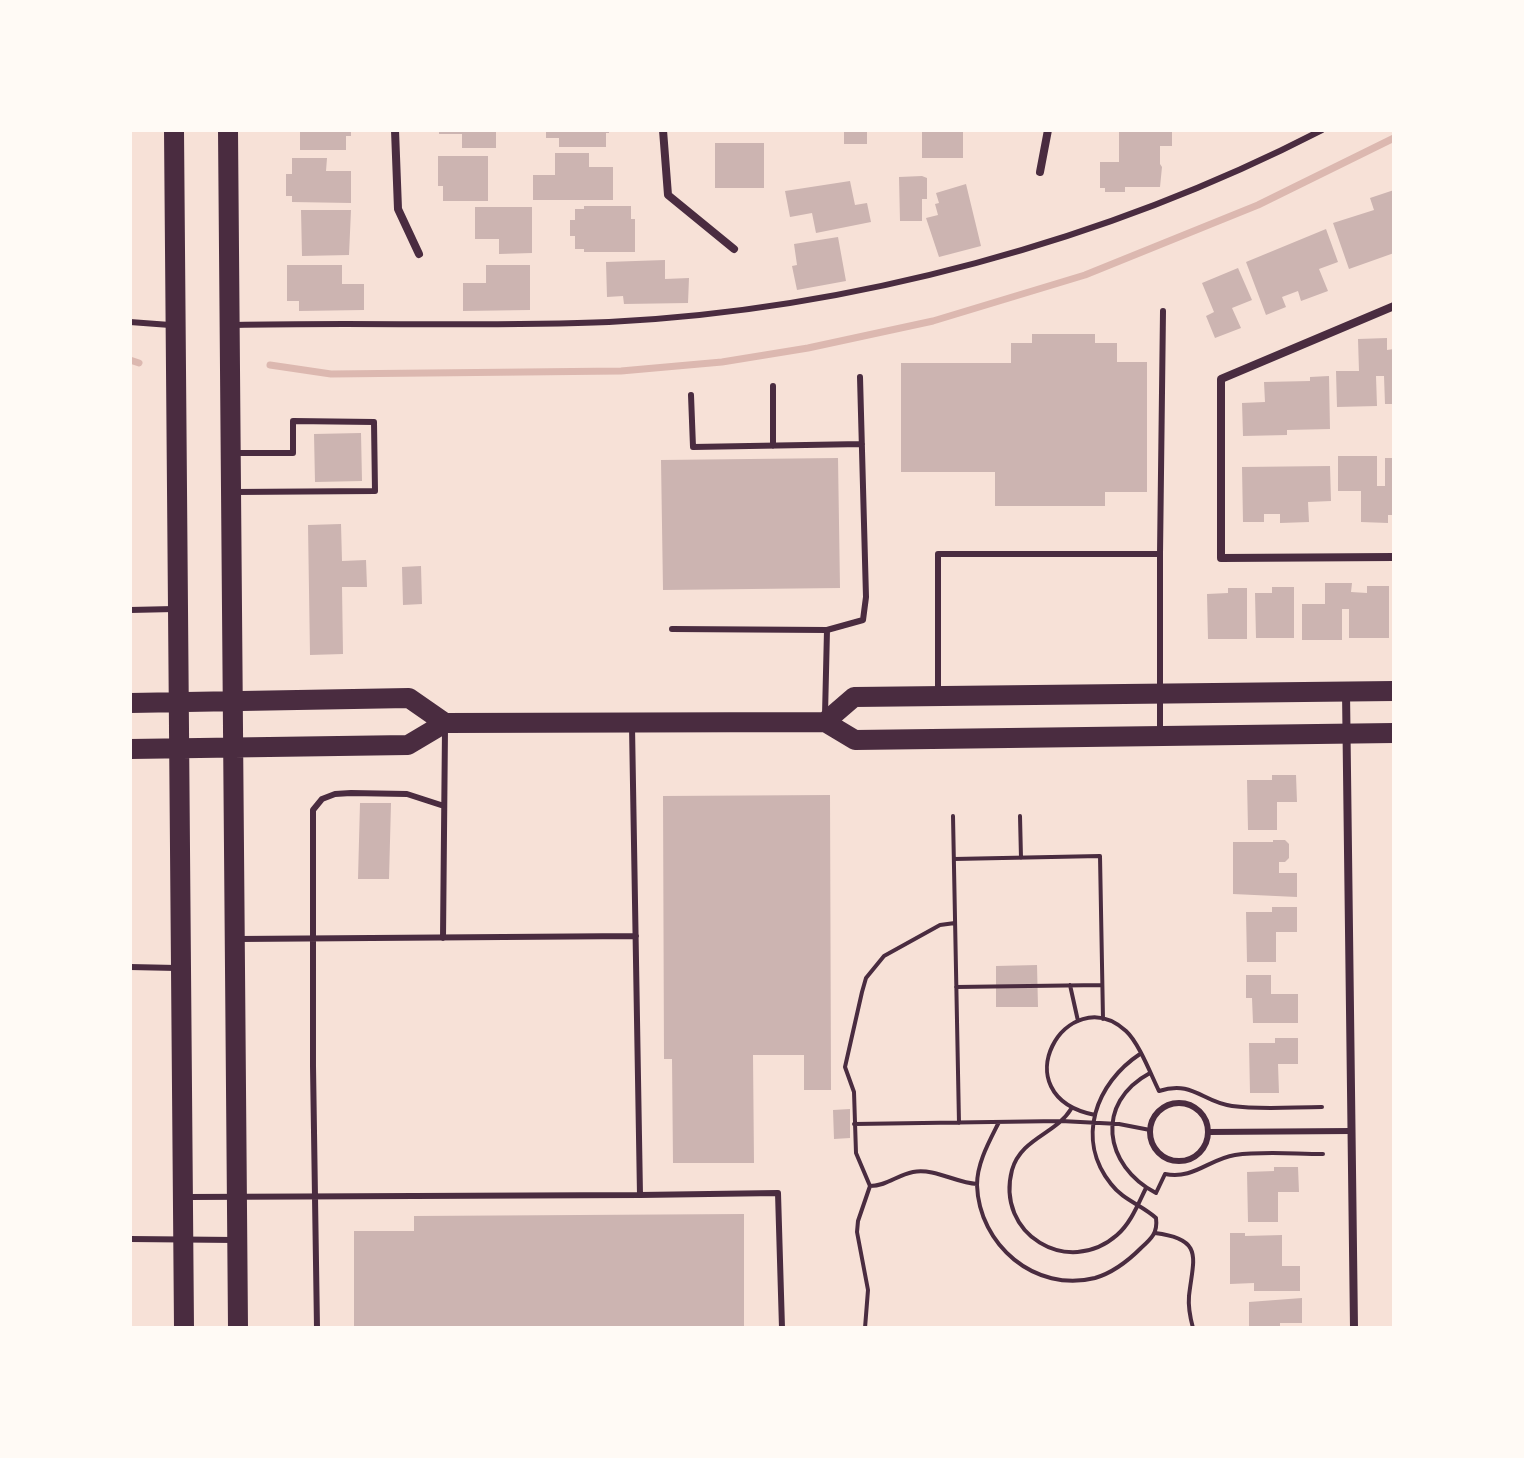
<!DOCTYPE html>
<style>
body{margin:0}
#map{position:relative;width:1524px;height:1458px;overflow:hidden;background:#f7e1d7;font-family:Montserrat,sans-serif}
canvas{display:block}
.frame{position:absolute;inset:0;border:132px solid #fffaf5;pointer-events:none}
</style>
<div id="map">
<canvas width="1524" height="1458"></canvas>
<div class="frame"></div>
</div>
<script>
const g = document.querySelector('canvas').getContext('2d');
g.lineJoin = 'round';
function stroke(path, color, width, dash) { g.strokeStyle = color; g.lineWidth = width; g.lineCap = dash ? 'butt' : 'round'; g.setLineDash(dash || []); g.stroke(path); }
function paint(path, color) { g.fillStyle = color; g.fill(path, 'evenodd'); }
const stream = new Path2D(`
 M130,360L139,363
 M270,365L331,374L621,371L722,362L808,348L933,321L1085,275L1258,205L1394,138`);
const building = new Path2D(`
 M300,130H351V136H346V150H300Z
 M439,130H496V148H462V134H439Z
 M546,130H609V133H606V147H559V138H546Z
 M844,130H867V144H844Z
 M922,130H963V158H922Z
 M1119,130H1172V146H1160V164L1162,167L1160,187H1125V192H1105V188H1100V162H1119Z
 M715,143H764V188H715Z
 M555,153H589V167H613V200H533V175H555Z
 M438,156H488V201H443V186H438Z
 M292,158H327L326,171H351V203L292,202V196H286V174H292Z
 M922,176L927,178V199H922V221H900L899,177Z
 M850,181L855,205L867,203L871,222L816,233L812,213L790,217L785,191Z
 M966,184L981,246L939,257L926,218L938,215L935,204L939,203L936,193Z
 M1394,190V253L1349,269L1333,223L1374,210L1370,198Z
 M584,206H631V219H635V252H584V249H575V236H570V220H575V209H584Z
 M475,207H532V253L499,254V239H475Z
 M301,210H351L349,255L302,256Z
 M1326,229L1338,262L1319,269L1328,291L1301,301L1298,291L1282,297L1286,307L1266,315L1246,262Z
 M838,237L846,281L797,290L792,266L797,265L794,244Z
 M665,260V279L689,278L688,303L624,304L623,296L607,297L606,262Z
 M287,265H342V284H364V310L299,311V301H287Z
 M486,265H530V310L463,311V283H486Z
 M1238,268L1252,300L1232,308L1241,328L1215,338L1206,316L1214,312L1202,283Z
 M1032,334H1095V343H1117V362H1147V492H1105V506H995V472H901V363H1011V343H1032Z
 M1387,338V350L1394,349V404H1385L1384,376H1376L1377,406L1337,407L1336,371H1359L1358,339Z
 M1329,376L1330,429L1287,430V435L1243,436L1242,403L1265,402L1264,382L1310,381V377Z
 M361,433L362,481L315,482L314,434Z
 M1338,456H1377V486H1385V458H1394V515H1388V523L1361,522V491H1338Z
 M838,458L840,588L663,590L661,460Z
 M1330,466L1331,501L1308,502L1309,522L1280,523V514H1264V522H1243L1242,467Z
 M341,524L342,561L366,560L367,587H342L343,654L310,655L308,525Z
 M421,566L422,604L403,605L402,567Z
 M1325,583H1352L1351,592L1367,593V586H1389V638H1349V609H1342V640H1302V604H1325Z
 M1272,587H1294V638H1256L1255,593H1272Z
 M1228,588H1247V639H1208L1207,594L1228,593Z
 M1272,775H1296L1297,802H1277V830H1248L1247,780H1272Z
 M830,795L831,1090H804V1055H753L754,1163H673L672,1059H664L663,796Z
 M360,803H391L389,879H358Z
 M1273,840H1285L1289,844V858L1285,862H1279V873H1297V897L1233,894V842H1273Z
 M1272,907H1297V932H1276V962H1247L1246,912H1272Z
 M1037,965L1038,1007H996V966Z
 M1246,975H1271V994H1298V1023H1253L1252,998H1246Z
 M1275,1038H1298V1064H1278L1279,1093H1250L1249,1043H1275Z
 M850,1109V1138L834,1139L833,1110Z
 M1274,1167H1298L1299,1192H1278V1222H1248L1247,1172L1274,1171Z
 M744,1214V1328H354V1231H414V1216Z
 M1230,1233H1245V1236L1282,1235V1266H1300V1291H1254V1283L1230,1284Z
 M1302,1298V1323H1280V1328H1249V1302Z`);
const path = new Path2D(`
 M953,816L959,1123
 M1020,816L1021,858
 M954,859L1100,856L1103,1019
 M1070,985L1078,1021
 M956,987L1102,985
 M1150,1073C1094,1103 1104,1166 1156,1193L1165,1174C1193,1180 1209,1159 1235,1155C1263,1151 1294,1154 1323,1154
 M1071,1109C1056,1134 1021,1138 1012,1170C995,1234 1068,1278 1117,1235C1131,1223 1138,1204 1146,1188
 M1095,1115C999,1096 1067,978 1126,1031C1139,1043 1151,1075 1159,1091C1193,1080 1202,1102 1232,1106C1261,1110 1293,1107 1322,1107
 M999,1122C989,1142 977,1163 977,1185C979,1245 1035,1293 1095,1278C1112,1273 1128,1261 1141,1248C1151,1239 1158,1233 1156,1218C1142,1205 1123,1200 1111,1184C1075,1139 1096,1083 1140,1054
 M854,1124L1061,1121L1119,1124L1150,1130
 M870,1186C887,1186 897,1175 913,1172C935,1168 956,1183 977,1184
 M1155,1233C1205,1239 1193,1259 1189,1296C1188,1307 1190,1317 1193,1328
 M865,1328L868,1290L857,1232L858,1221L870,1186L856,1153L854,1092L845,1067L862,992L866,978L884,956L940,925L955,923`);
const service = new Path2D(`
 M130,322L170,325
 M234,325C359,322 484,327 609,322C851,310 1107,241 1322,130
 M773,386V446
 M691,395L693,447L862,444
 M233,453H293V421L374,422L375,491L235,492
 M1160,554L1163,311
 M130,610L174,609
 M672,629L827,630
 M938,692V554H1160V732
 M825,715L827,630L863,620L866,597L860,377
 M443,938L445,729
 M239,939L636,936
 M130,967L176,968
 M1150 1132a29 29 0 1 1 58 0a29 29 0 1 1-58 0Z
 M1208,1132L1351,1131
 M640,1195L778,1193L782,1328
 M188,1197L640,1195L632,726
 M130,1239L235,1240
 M317,1328L313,1066V810L322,799L335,794L351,793L407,794L444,806`);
const minor = new Path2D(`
 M395,130L398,209L419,254
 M663,130L668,195L734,249
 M1040,172L1048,130
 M1394,306L1221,379V558L1394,557
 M1346,692L1354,1328`);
const primary = new Path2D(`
 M174,130L184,1328
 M228,130L238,1328
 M130,703L409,698L445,723
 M825,722L854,697L1394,691
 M130,749L408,745L445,723L825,722L855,740L1394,733`);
stroke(stream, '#dcb8b0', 7);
paint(building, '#ccb4b1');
stroke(path, '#4a2c40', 4);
stroke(service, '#4a2c40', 6);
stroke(minor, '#4a2c40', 8);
stroke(primary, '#4a2c40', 20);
</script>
